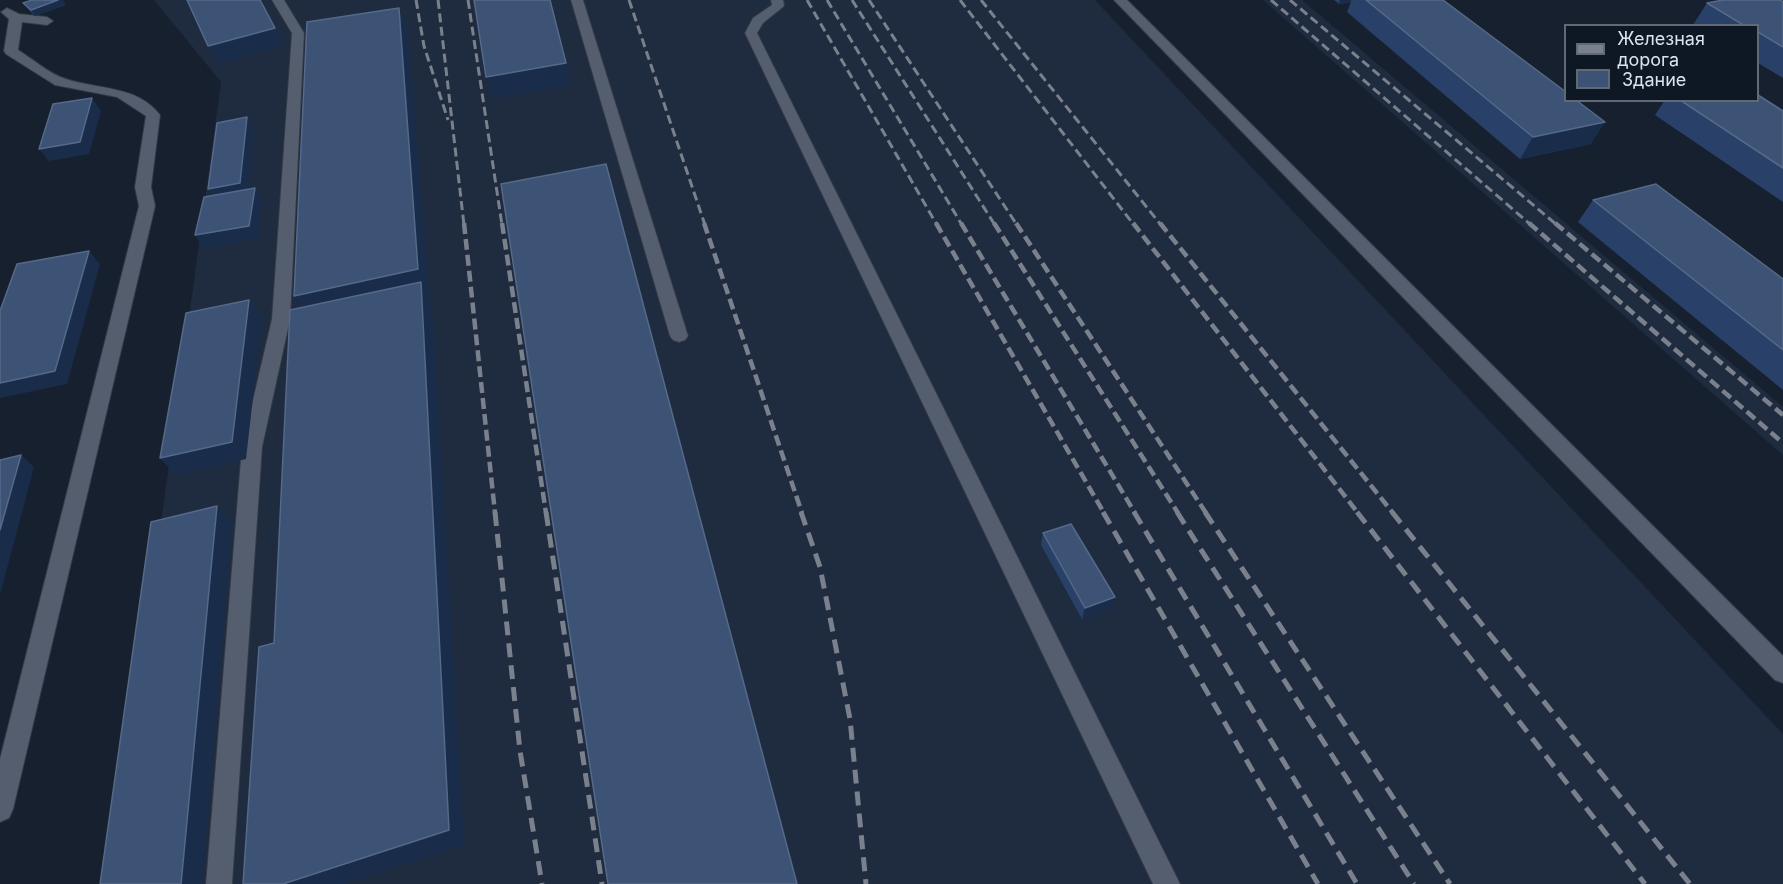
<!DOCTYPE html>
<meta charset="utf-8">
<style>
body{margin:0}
#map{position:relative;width:1783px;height:884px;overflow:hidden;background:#17202e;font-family:Inter,sans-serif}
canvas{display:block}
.legend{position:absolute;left:1564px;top:24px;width:195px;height:78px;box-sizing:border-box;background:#0e1724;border:2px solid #616974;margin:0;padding:8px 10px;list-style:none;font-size:18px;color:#dde3ed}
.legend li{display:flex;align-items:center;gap:12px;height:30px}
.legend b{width:30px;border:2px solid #616974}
</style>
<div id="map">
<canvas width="1783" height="884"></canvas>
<ul class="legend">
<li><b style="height:8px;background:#7a818d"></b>Железная дорога</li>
<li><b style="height:16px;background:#3c5376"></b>Здание</li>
</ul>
</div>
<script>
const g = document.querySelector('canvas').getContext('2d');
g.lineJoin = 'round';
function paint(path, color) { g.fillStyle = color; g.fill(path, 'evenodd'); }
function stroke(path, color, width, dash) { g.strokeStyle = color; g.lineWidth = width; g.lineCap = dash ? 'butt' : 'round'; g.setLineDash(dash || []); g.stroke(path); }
const built = new Path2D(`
 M154,0H1095L1783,734V884H112L221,82Z
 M1263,0H1302L1783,407V455Z`);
const lane = new Path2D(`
 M272,0H284L304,33L290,319L262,447L232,884H206L242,447L272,319L292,33Z
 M571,0H583L688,336L685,340L679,342L673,340L670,336Z
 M771,0H783L784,6L763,23L757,33L1180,884H1153L745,33L753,18L772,5Z
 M1114,0H1127L1783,656V683L1775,680Z
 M7,8L19,14L47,17L53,21L47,25L22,22L18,50C33,59 49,74 66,79C99,90 137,85 160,115L151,187L155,206L13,809L9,818L0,822V759L139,206L135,187L146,116L117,97L55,85L6,54L4,51L9,19L1,12Z`);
const railFar2 = new Path2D(`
 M416,0L424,46L448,120
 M438,0L464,225
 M468,0L502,225
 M629,0L705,225
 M807,0L937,225
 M827,0L962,225
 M852,0L995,225
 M869,0L1017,225
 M960,0L1134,225
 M981,0L1161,225
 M1271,0L1531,225
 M1290,0L1557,225`);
const railFar1 = new Path2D(`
 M464,223L495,513
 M502,223L546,513
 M704,223L802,513
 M936,223L1104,513
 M961,223L1135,513
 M994,223L1178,513
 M1016,223L1206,513
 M1133,223L1358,513
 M1160,223L1393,513
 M1529,223L1783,443
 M1555,223L1783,415`);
const rail = new Path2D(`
 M495,512L520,751L542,884
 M546,512L602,884
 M801,512L820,567L850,719L866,884
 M1103,512L1318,884
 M1134,512L1357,884
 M1177,512L1414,884
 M1205,512L1450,884
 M1357,512L1645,884
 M1392,512L1690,884`);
const wall = new Path2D(`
 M1334,0H1443L1591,144L1520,159L1347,12L1351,2L1339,4Z
 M1783,2V78L1758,63V26H1695L1693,25L1707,3Z
 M23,3L66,5L35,16L28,9Z
 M1665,100H1758L1783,111V202L1655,115Z
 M1593,200L1783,279V390L1578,222Z
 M1043,533L1111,608L1082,619L1041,545Z`);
const shadedWall = new Path2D(`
 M58,0H63L66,5L35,16L31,10Z
 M550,0L572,85L493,99L486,77Z
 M1340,0H1351V2L1339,4Z
 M399,8L408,29L429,292H426L432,304L464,845L344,884H283L308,318L294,296Z
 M275,28L284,45L218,64L208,46Z
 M92,98L101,111L89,154L49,161L39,149Z
 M247,117L254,130L248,195L216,201L208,189Z
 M1605,122L1591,144L1520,159L1533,137Z
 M255,188L263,201L257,239L204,248L195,235Z
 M89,251L100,264L67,384L0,398V383Z
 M249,300L262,318L246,459L176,475L160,458Z
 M21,455L34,467L0,595V530Z
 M217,506L232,522L202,884H181Z
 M1115,597L1111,608L1082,619L1085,608Z`);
const building = new Path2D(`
 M32,0H58L31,10L23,3Z
 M187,0H260L275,28L208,46Z
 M474,0H550L566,63L486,77Z
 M1366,0H1443L1566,92V100H1576L1605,122L1533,137Z
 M1723,0H1780L1783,2V47L1758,32V26H1745L1707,3Z
 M399,8L418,269L294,296L307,22Z
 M1758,95L1783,111V168L1680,100H1758Z
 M92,98L80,142L39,149L53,104Z
 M247,117L240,183L208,189L217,123Z
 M606,164L797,884H608L501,184Z
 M1656,184L1783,279V350L1593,200Z
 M255,188L249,226L195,235L204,197Z
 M89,251L55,371L0,383V311L17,264Z
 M421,282L449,830L283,884H243L259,647L274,643L290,310Z
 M249,300L232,442L160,458L186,313Z
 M21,455L0,530V460Z
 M217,506L181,884H100L151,522Z
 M1071,524L1115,597L1085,608L1043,533Z`);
paint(built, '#1f2b3e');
stroke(lane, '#343a45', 2);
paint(lane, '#545e6f');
stroke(railFar2, '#7a818d', 3, [9, 4.5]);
stroke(railFar1, '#7a818d', 4.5, [11, 5]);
stroke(rail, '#7a818d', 5, [14, 8]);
paint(wall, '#294168');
paint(shadedWall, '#192d4b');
paint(building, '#3c5376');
stroke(building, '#556989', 1.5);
</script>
